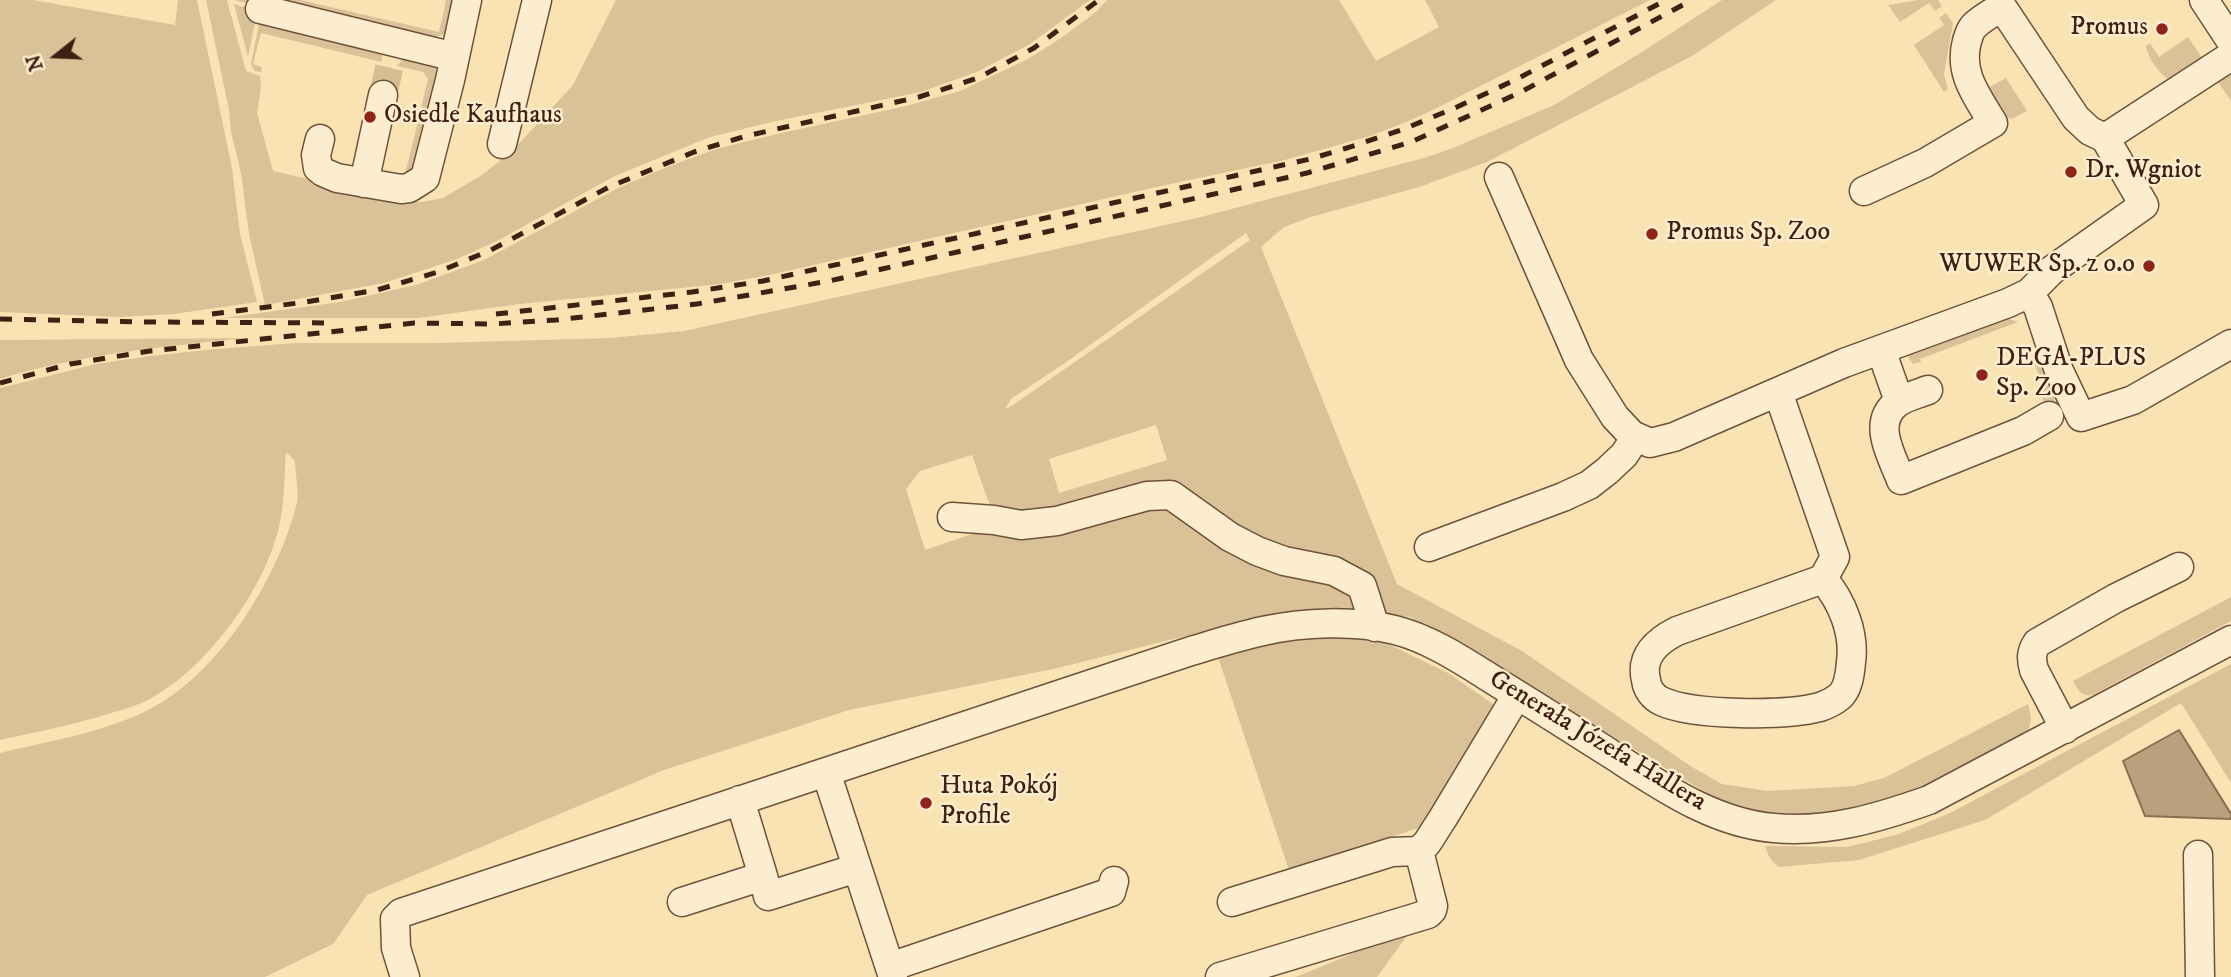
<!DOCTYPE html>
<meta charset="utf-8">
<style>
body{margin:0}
#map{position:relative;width:2231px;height:977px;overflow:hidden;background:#f9e3b3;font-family:"IM FELL DW Pica",serif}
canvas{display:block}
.north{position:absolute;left:21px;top:21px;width:70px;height:70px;-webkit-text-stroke:5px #fbedce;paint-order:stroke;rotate:252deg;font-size:19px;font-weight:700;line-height:28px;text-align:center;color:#412014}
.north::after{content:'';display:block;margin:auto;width:24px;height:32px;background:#412014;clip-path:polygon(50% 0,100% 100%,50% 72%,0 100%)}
</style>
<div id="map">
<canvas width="2231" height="977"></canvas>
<div class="north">N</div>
</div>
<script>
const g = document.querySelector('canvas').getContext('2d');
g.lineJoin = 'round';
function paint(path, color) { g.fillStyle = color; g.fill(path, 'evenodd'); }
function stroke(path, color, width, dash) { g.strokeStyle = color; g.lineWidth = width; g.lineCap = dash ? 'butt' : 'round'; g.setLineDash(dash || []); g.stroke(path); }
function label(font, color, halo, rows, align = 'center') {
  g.font = font + ' "IM FELL DW Pica",serif'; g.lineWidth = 5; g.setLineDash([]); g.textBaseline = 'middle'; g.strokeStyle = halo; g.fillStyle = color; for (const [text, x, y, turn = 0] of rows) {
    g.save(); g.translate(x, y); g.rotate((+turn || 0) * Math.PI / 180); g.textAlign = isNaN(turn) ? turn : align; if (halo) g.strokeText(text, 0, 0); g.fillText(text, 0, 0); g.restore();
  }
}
const green = new Path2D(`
 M0,0H33L175,25L178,0H197L232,168L240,234L257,302L174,314L119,317L0,312Z
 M206,0H227L246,71L260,76L261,88L257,113L273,171L405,201L422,202L443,198L482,175L513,150L573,85L616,0H1090L1030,44L979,71L960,78L921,92L776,121L710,137L615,176L497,241L457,259L384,283L265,305L249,234L241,173L231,132L229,110Z
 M234,0H300L439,32L446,1L443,0H454L447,31L444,35L438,36L436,46Z
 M1107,0H1339L1376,61L1439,27L1425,0H1650L1435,109L1404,123L1370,136L1285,160L1161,186L774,274L721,284L520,304L418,318H223L340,302L416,285L484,260L618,188L667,167L716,149L781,133L902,107L960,91L1028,59L1061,38L1096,12Z
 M1722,0H1776L1692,56L1487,162L1419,187L1311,217L1284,227L1261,247L1397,584L1522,651L1692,767L1722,784L1768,791L1854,786L1884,778L2028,704C2034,725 2031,730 2015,742C1988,756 1961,772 1933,784C1920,790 1906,794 1892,798C1828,817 1778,822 1713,797L1558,703L1411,617L1382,614L1373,588C1362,581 1349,572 1336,567C1310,558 1282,558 1257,547C1226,533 1204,511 1181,486L1182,497L1171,491L1147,490L1057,517L1020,522L989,517L991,509L972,455L920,471L906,489L925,550L987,529L1012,533L1058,528L1146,503H1166L1225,540L1252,554L1281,565L1332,575L1356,588L1367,621C1315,612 1266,622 1216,637L1209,630L1058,668L849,710L664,770L367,895L333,944L265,977H0V753C49,741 102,733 148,710C219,675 278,578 297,503C299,492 295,472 295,461L286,452C284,479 285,504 278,531C262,593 205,670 148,700C136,706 121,710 108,714C73,725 36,732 0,740V388L96,364L150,356L216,349L296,343H437L610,338L684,331L1201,217L1424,158L1453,148L1554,105L1642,52ZM1246,233L1250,240L1013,405L1005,409L1011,399L1062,365ZM1156,425L1167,460L1059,493L1049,459Z
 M1918,0H1938L1942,6L1935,11L1929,3L1900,22L1888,5Z
 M234,4L254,10L257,14L248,57Z
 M1946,13L1953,23L1944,74L1948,89L1944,92L1914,45L1944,25L1939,18Z
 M260,19L382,50V62L261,33L253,64L262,67L261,72L255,71L251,64Z
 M2188,37L2207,65L2169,80C2159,73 2147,57 2146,46L2150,43L2159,57Z
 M406,55L434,62L441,69L422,164L405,175L428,79L423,72L397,66Z
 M2231,69V101L2214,76Z
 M2006,78L2027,111L2012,119L2007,118L1988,88Z
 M2007,318L2018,322L1920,359L1921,362L1913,364L1906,354Z
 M245,338C162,347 80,354 0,379V340Z
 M2043,359L2056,391L2054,404L2046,407L2039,389L2043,387L2033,360Z
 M2231,597V621L2093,695C2081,697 2078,690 2073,681Z
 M1343,634L1388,644L1448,673L1493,704L1496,713L1425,826L1289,870L1217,654L1266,640Z
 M2231,664V783L2181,703L1985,820L1859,860L1779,867C1771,862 1768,855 1765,846L1847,847L1899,834L1950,813Z
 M1412,929L1377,977H1295L1301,975Z`);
const water = new Path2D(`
 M2179,730L2231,814V819L2145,816L2123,761Z`);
const minorTunnel = new Path2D(`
 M383,95L390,64`);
const minor = new Path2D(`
 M2204,0L2231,41
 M260,9L455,57
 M320,139L316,155L318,168L323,172L337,178L401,189L409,188L425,178L450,80L467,0
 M502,144L537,0
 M1499,177L1579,360L1615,417L1632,435L1650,443L1674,437L1844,363L2008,303L2029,293L2052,270L2144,205L2105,138L2231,56
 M364,183L383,95
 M1864,191L1925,163L1993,123C1977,96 1958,73 1967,41C1969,35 1970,30 1974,26C1982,18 1993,12 2002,7L2076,118L2090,131L2105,138
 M2029,293L2038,307L2059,371L2081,417L2133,400L2231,344
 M1881,350L1899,401
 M1928,390C1918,394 1905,397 1897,403C1871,423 1892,456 1901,480L2023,431L2049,416
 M1778,392L1835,557L1823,579L1677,631C1657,641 1640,656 1646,680C1647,689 1653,697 1661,701C1693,716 1786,716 1820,707C1826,705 1834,701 1839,697C1848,690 1850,674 1851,662C1855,633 1842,601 1823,579
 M952,517L994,520L1021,525L1057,521L1147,496L1171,495L1230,537L1257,551L1284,561L1334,571L1362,586L1375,627
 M1429,547L1563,497L1589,485L1607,471L1624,455L1636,437
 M2065,729L2034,670C2031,659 2031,652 2037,643L2116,598L2179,567
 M826,772L893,977
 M2198,855L2200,977
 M763,876L768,896L857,868
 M682,902L763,876L740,800
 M1232,902L1392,852L1419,851
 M890,967L1111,892L1114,881
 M405,977L396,948L395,919L401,913L1191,651C1215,644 1239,636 1263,631C1304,622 1353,620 1395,630C1434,640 1469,665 1503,686C1539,708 1575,731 1611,754C1661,786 1713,823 1774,828C1828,833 1878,818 1929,800L2231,640
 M1220,977L1428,914L1432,910L1433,906L1419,851L1427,843L1443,818L1517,695`);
const rail = new Path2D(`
 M212,314L306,302L377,290L438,272L491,250L609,187L694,152L746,136L919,97L978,78L1034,48L1099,0
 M496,314L692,292L763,281L1310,159L1350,147L1404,129L1457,107L1517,79L1666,0
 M0,319L150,322L336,323
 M0,383L70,364L150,351L414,323L493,324L556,320L697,304L829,281L1307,173L1411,142L1519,93L1692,0`);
const markers = [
 [2162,29,7,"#8f2418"],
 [370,117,7,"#8f2418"],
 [2071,172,7,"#8f2418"],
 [1652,234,7,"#8f2418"],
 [2149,266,7,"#8f2418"],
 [1982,375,7,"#8f2418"],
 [926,803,7,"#8f2418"]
];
const poiNames = [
 ["Promus",2148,29,"right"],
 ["Osiedle Kaufhaus",384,117],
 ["Dr. Wgniot",2085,172],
 ["Promus Sp. Zoo",1666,234],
 ["WUWER Sp. z o.o",2135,266,"right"],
 ["DEGA-PLUS",1996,360],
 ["Sp. Zoo",1996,390],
 ["Huta Pokój",940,788],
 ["Profile",940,818]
];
const streetNames = [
 ["Generała Józefa Hallera",1597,742,31]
];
paint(green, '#dac298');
paint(water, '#baa17d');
stroke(water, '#8a6d53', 2);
stroke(minorTunnel, '#d4bc93', 28, [28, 14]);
stroke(minor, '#6f513c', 31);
stroke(minor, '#fbedce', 28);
stroke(rail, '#412014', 5, [12, 12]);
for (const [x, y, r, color] of markers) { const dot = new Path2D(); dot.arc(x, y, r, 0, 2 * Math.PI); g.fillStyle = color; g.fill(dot); stroke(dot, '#fbedce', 2.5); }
label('26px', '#412014', '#fbedce', poiNames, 'left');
label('26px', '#412014', '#fbedce', streetNames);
</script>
